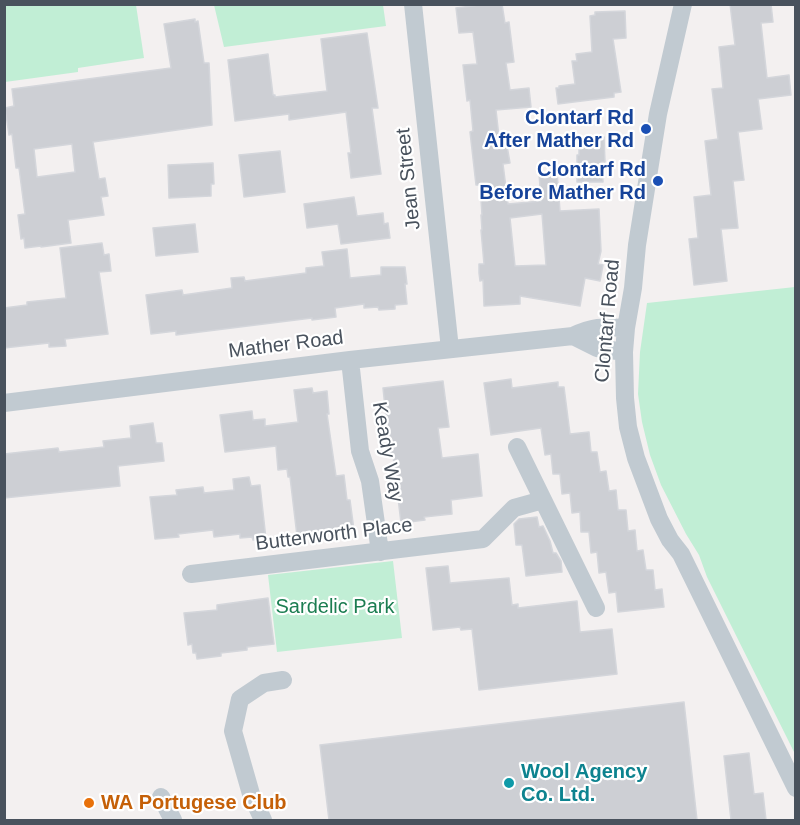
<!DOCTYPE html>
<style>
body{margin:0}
#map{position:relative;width:800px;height:825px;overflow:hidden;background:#f3f0f0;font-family:Arial,sans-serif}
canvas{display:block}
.frame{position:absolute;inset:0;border:6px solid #49525d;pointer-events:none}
</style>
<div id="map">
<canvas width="800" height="825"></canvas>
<div class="frame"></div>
</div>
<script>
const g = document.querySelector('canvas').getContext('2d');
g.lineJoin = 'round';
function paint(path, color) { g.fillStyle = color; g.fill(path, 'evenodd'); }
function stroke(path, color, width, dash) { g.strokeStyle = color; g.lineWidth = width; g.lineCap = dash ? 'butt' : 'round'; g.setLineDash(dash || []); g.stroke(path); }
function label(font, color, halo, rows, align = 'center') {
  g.font = font + ' Arial,sans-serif'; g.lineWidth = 4.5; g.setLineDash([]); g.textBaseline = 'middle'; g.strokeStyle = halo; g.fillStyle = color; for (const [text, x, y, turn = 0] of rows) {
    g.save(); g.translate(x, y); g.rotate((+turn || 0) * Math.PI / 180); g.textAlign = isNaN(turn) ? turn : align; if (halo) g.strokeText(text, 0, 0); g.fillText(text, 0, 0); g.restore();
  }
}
const green = new Path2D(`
 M4,5H136L144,58L78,68V72L5,82Z
 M214,5H383L386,26L224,47Z
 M795,287H796L795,754L707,577L699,555L686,534L661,485L650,455L642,422L638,394L640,352L647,303Z
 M393,561L402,638L277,652L268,575Z`);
const building = new Path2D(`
 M487,4H502L505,23L509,22L514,62L506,63L510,90L529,88L531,107L496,110L500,146H507L510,163L503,164L508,204L541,201L539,173L557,172L560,211L599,209L601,251L598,264L603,265L600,281L585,278L580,306L520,296V304L484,306L483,280L480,281L479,273V264H484L481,230H482L481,215H482L480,185H476L470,132L473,131L470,100L467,101L463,65L477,64L473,32L459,33L456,8ZM542,214L546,265L515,266L510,218Z
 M730,4H771L773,22L761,23L767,78L789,75L791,95L758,99L762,129L738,132L744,180L733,181L738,228L721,229L727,281L694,285L689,239L698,238L694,197L711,195L705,141L718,139L712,89L723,88L719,47L735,45Z
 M625,11L626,38L613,39L621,92L614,93V97L558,104L556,88H559V86L575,84L572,61H577L576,54L592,52L590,16L595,15V12Z
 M195,19V22L198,21L204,63H209L212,125L93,142L99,179L105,178L108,196L101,197L104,215L68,220L71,243L41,247V246L25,248L24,238L21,239L18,215L25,214L19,168H16L12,134L9,135L5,108L14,106L12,89L171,68L164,24ZM72,144L75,172L37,177L34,149Z
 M367,33L378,108H372L381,174L351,178L348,153H351L346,112L289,120V114L235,121L228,60L268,54L273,95H275V97L327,91L321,39Z
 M579,137H604L605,162H602L603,182H577V155H579Z
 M280,151L285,192L244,197L239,155Z
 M213,163L214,184H211V196L169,198L168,165Z
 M354,197L357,216L383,213L384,224L388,223L390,238L341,244L338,224L307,228L304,204Z
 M195,224L198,252L156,256L153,228Z
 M102,243L104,255L109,254L111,271L99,272L108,334L65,339L66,346L49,347V343L4,348V308L27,305V302L66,298L60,248Z
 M347,249L350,278L381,275V267H405L407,284H405L407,304L395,305V309L379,310L378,307L364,308V304L335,308L336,317L312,320V318L176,335V331L151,334L146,295L182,290L183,295L232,288L231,278L244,277L245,281L306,273V268L324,266L322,252Z
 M511,379L512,388L558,382V387H564L570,434L589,432L591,452H597L600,472L606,471L609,491L616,490L618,510H626L628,531L635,530L637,551L643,550L646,570H653L655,590L662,589L664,607L618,612L616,592L609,593L606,572L599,573L597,552L591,553L589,532H581L580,512L572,513L570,493L562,494L560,474H553L551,454L545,455L541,428L491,435L484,383Z
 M443,381L449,427L438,428L442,458L478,454L482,496L451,500L452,514L424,517L425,520L401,523L393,456H390L383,388Z
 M312,388L313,393L327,391L329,414H327L336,476L344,475L347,500H350L354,530L297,536L290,477H288L287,469L278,470L276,446L225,452L220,415L252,411L253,420L265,419V426L298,422L294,390Z
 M153,423L156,443H162L164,461L118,466L120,486L4,498V454L58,448L59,452L104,447L103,441L131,438L130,426Z
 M249,477L251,486L260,485L266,539L253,540L252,537L240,538V534L214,537L213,530L178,534L179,537L155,539L150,497L177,495L176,490L203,487L204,493L234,490L233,479Z
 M537,517L539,527L543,526L550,541L553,553H556L561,561L562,572L526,576L522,545H516L514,524L519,519Z
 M448,566L450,583L509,578L512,605L518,604V608L577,601L580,632L612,629L617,674L479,690L472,629L461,630L460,627L433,630L426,568Z
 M268,598L274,644L247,647V650L221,653V656L197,659L196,653H193L192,644L188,645L184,613L217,610V605Z
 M684,702L697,820H329L320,745Z
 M749,753L754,794L763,793L766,820H731L724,756Z`);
const minor = new Path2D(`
 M413,4L450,349
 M683,4L658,114L637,245L633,288L626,328L624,352L625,398L628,427L636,458L659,519L670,540L681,554L796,788
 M573,336L597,348L624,352
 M350,360L360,451L370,481L380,552
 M4,403L350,360L573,336C594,326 603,327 626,328
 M517,447L543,500
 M191,574L483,539L514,508L543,500L596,608
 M161,797L173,820
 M263,820L251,794L233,731L240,699L264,683L283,680`);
const markers = [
 [646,129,6,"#1a4fb4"],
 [658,181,6,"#1a4fb4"],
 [509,783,6,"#0f9aa8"],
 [89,803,6,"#e8710a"]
];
const transitNames = [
 ["Clontarf Rd",634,118],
 ["After Mather Rd",634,141],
 ["Clontarf Rd",646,170],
 ["Before Mather Rd",646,193]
];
const streetNames = [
 ["Jean Street",409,179,-96],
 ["Clontarf Road",608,321,-85],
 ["Mather Road",286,345,-7],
 ["Keady Way",387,452,80],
 ["Butterworth Place",334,535,-7]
];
const parkNames = [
 ["Sardelic Park",335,607]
];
const cultureNames = [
 ["Wool Agency",521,772],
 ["Co. Ltd.",521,795]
];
const foodNames = [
 ["WA Portugese Club",101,803]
];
paint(green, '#c1eed5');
paint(building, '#cdcfd4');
stroke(building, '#d4d6db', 1.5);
stroke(minor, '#c1cad1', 18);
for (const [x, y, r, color] of markers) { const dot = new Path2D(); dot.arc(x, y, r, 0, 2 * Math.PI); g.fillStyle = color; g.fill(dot); stroke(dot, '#fff', 2); }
label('bold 20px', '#164399', '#fff', transitNames, 'right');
label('20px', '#49525d', '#fff', streetNames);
label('20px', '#1b7d51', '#fff', parkNames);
label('bold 20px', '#0d838f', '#fff', cultureNames, 'left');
label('bold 20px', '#c56008', '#fff', foodNames, 'left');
</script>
